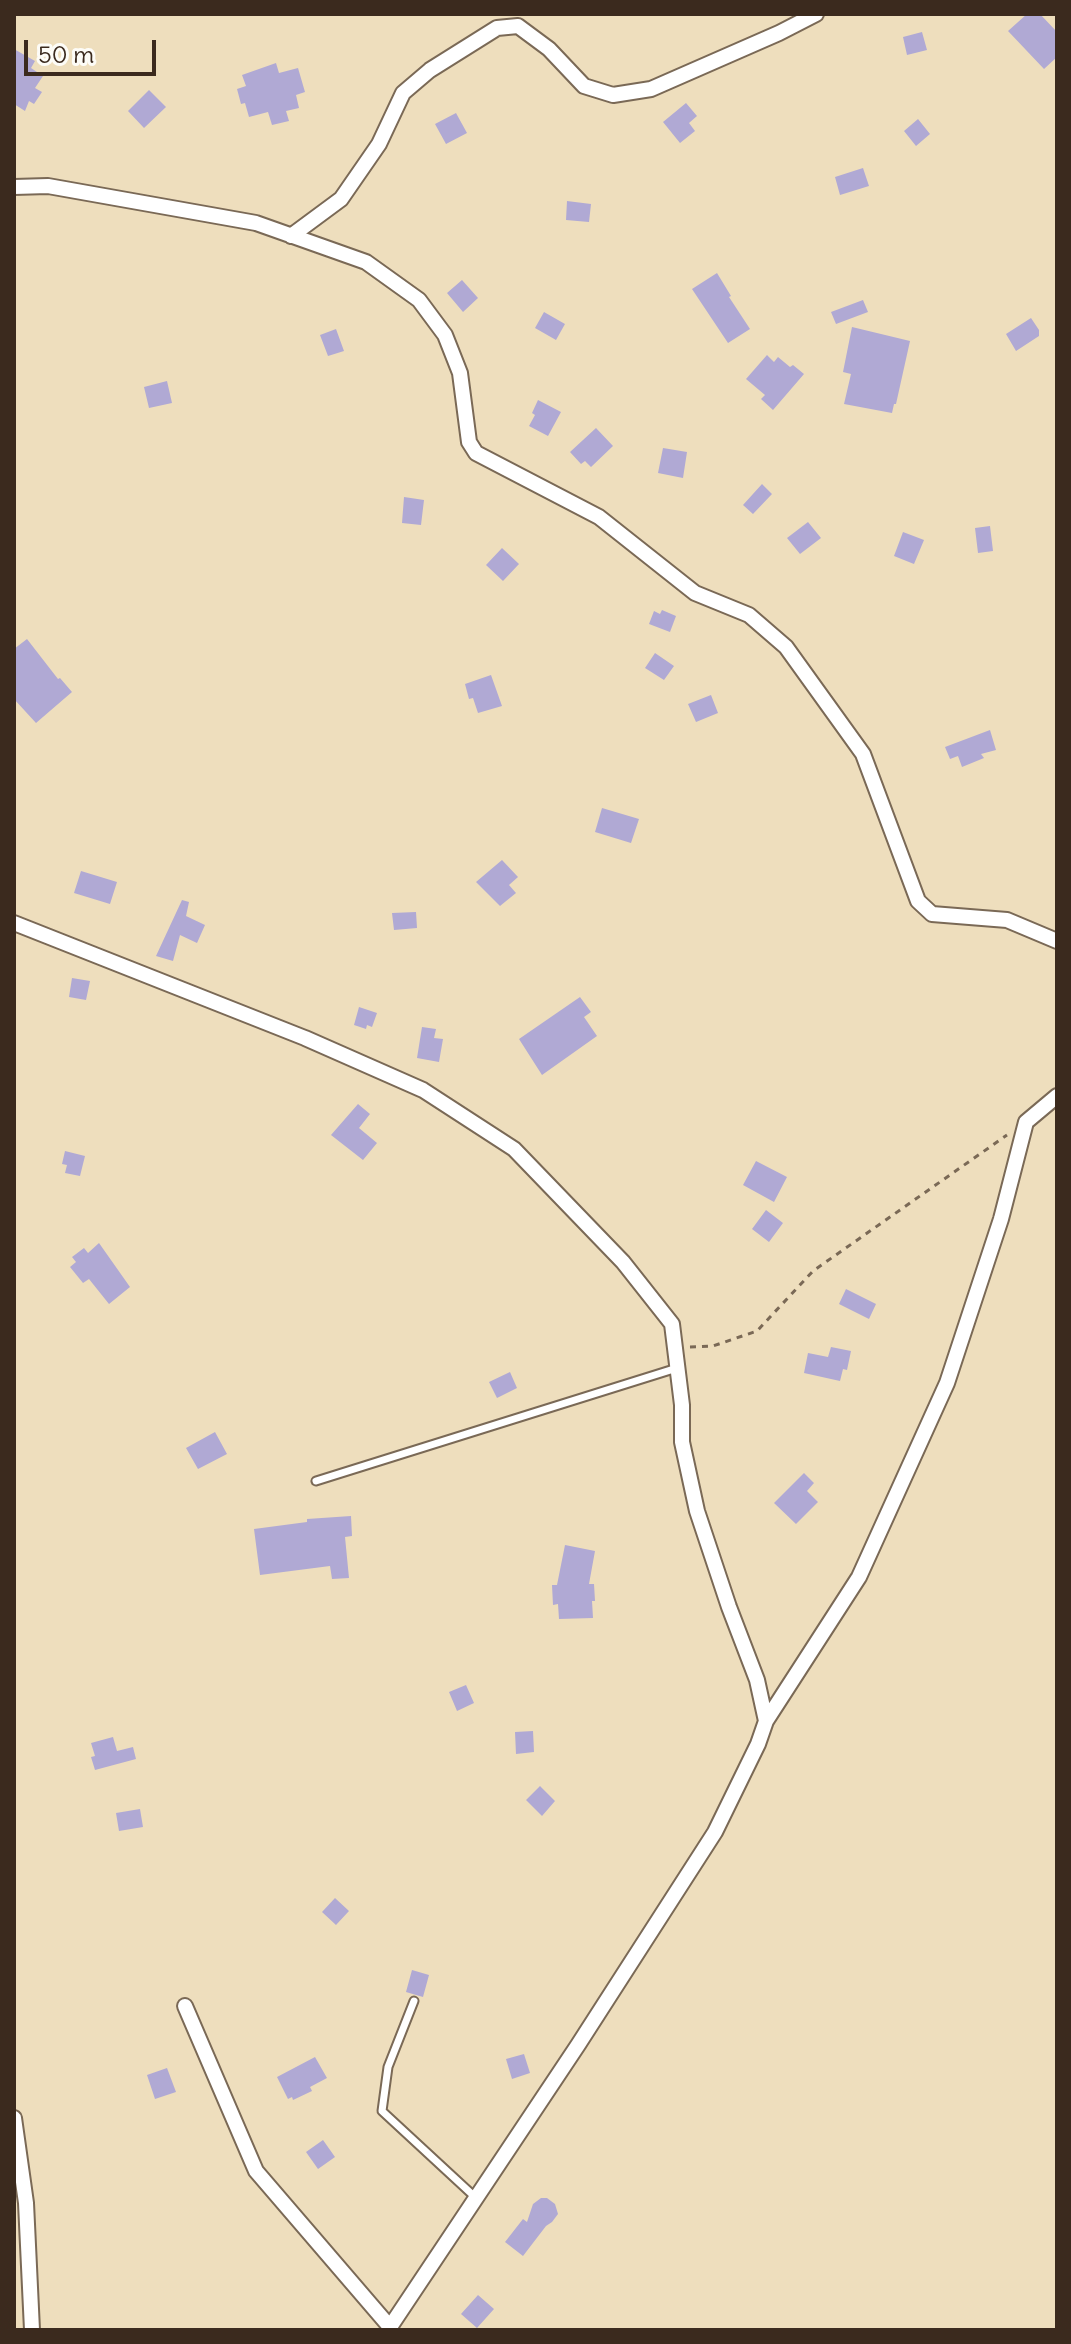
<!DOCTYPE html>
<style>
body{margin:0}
#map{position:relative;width:1071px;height:2344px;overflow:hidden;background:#eedebd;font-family:Delius,sans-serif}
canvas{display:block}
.frame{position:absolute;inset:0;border:16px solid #3b2a1e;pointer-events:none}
.scale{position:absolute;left:24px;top:40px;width:132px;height:36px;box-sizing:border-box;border:4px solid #3b2a1e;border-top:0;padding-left:10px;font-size:24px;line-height:28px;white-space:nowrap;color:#3b2a1e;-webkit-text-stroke:6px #fdfcf7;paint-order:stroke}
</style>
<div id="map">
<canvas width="1071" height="2344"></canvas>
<div class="frame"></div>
<div class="scale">50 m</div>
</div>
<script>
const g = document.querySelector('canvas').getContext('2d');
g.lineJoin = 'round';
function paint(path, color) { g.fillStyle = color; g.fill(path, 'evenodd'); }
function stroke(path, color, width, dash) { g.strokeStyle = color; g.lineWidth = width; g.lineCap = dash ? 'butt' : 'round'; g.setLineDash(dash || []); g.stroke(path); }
const building = new Path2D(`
 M1027,14H1040L1057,32V57L1044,69L1008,31Z
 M922,32L927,50L907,55L903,37Z
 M14,49L35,61L31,68L43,76L35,88L42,92L34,104L29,101L25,111L14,104Z
 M276,63L279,73L298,68L305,92L296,95L299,108L286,111L289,121L272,125L268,112L249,117L245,103L241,104L237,89L246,86L242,75Z
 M149,90L166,107L144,128L128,111Z
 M686,103L697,116L689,123L695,131L680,143L663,122Z
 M456,113L467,133L446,144L435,124Z
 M918,119L930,134L916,146L904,131Z
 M863,168L869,186L840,195L835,177Z
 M567,201L591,204L589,222L566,220Z
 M717,273L731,296L729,297L750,329L728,343L692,289Z
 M462,280L478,298L463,312L447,293Z
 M863,300L868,312L836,324L831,312Z
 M544,312L565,324L556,340L535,328Z
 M1031,318L1039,330V336L1016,351L1006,334Z
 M852,327L910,341L896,404H894L892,413L844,404L851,374L843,372Z
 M336,329L344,351L328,356L320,335Z
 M767,355L774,362L778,357L790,367L793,365L804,374L773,410L761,399L765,395L746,379Z
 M167,381L172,403L149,408L144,387Z
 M538,400L561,412L548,436L529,426L535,415L532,413Z
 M596,428L613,446L591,467L585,461L581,464L570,452Z
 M663,448L687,452L683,478L658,473Z
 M762,484L772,494L753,514L743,505Z
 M404,497L424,500L421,525L402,523Z
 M808,522L821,538L800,554L787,538Z
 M990,526L993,551L978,553L975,528Z
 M903,532L924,540L914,564L894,556Z
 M502,548L519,564L503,581L486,565Z
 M662,610L676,616L670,632L649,624L654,611L660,614Z
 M27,639L58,679L60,678L72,692L36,723L14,699V649Z
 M655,653L674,666L664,680L645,668Z
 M491,675L502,706L478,713L473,698L469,699L465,684Z
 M711,695L718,713L696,722L688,704Z
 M990,730L996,750L981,754L984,758L962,767L958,756L950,759L945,747Z
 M602,808L639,819L631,843L595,832Z
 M502,860L518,877L509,885L516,893L500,906L476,882Z
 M81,871L117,882L110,904L74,893Z
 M182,900L189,902L186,916L205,925L197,943L180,935L173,961L156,956Z
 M416,912L417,928L394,930L392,913Z
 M72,978L90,981L86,1000L69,997Z
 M580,997L591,1012L584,1017L597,1036L542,1075L519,1039Z
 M359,1007L377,1013L372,1027L367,1025L366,1029L354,1025Z
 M422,1027L436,1029L434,1038L443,1039L439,1062L417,1058Z
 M358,1104L370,1114L359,1128L377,1143L363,1160L331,1135Z
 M65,1151L85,1156L80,1176L65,1173L67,1165L62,1164Z
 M756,1161L787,1177L774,1202L743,1185Z
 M766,1210L783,1223L769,1242L752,1229Z
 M99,1243L130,1287L109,1304L89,1279L83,1283L70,1267L76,1262L72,1257L84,1248L88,1253Z
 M846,1289L876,1304L869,1319L839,1304Z
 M831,1347L851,1351L847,1370L843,1369L840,1381L804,1373L808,1353L828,1357Z
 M510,1372L517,1388L497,1398L489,1382Z
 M215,1432L227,1454L198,1469L186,1448Z
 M804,1473L814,1483L807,1491L818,1502L796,1524L774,1503Z
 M351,1516L352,1536L345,1537L349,1578L332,1579L330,1566L260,1575L254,1529L307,1522V1519Z
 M565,1545L595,1551L589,1584H594L595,1601H592L593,1618L559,1619L558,1604L553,1605L552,1585H557Z
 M466,1685L474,1703L457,1711L449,1692Z
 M533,1731L534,1752L516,1754L515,1732Z
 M113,1737L117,1751L133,1747L136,1759L95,1770L91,1757L95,1756L91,1743Z
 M540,1786L555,1801L542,1816L526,1800Z
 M140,1809L143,1827L119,1831L116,1813Z
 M335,1898L349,1911L336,1925L322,1912Z
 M412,1970L429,1975L423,1997L406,1992Z
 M524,2054L530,2073L512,2079L506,2059Z
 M315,2057L327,2078L310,2087L312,2091L293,2100L292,2097L288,2099L277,2077Z
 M167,2068L176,2092L155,2099L147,2075Z
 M323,2140L335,2157L318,2169L306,2152Z
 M541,2198H547L555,2204L558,2214L552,2222L546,2226L523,2256L505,2242L523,2219L527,2222L533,2204Z
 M478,2295L494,2309L477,2328L461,2314Z`);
const path = new Path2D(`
 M690,1347L713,1346L757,1331L813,1271L1007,1135`);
const lane = new Path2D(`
 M316,1481L677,1368
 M414,2001L388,2067L382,2111L475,2197`);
const street = new Path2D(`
 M14,187L48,186L256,223L366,262L419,300L445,335L460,373L469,442L476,453L599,517L695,593L749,615L786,647L863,754L918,901L932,914L1007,920L1057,941
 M291,236L341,199L379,144L403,93L430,70L497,28L518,26L549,49L584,86L613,95L651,89L779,33L816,14
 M14,923L305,1038L423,1090L514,1149L623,1262L672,1324L682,1405V1442L697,1511L729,1607L757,1680L766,1721L758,1744L715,1832L578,2045L388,2330
 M766,1721L859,1577L947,1383L1001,1219L1026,1122L1057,1096
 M185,2006L256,2171L390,2327
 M14,2118L26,2203L32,2330`);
paint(building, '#b0a9d4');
stroke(lane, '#7a6956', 11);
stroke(street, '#7a6956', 18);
stroke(path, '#7a6956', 3, [6, 6]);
stroke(lane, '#fff', 7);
stroke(street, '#fff', 14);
</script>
